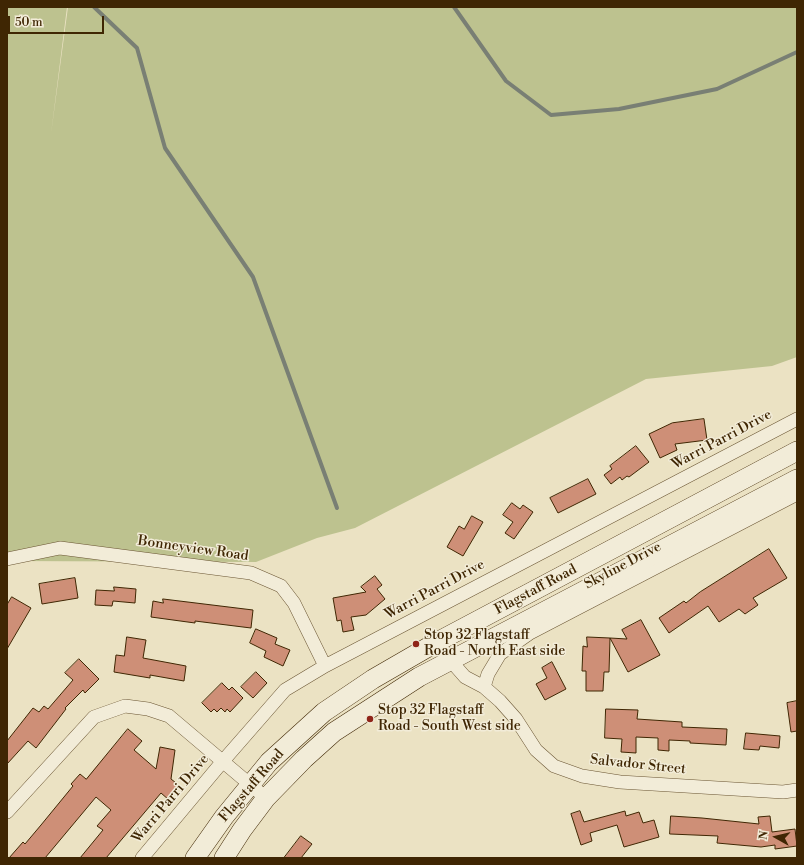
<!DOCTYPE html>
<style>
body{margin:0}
#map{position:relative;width:804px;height:865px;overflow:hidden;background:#ebe2c3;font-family:"Libre Bodoni",serif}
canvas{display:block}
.frame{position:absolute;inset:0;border:8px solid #3f2603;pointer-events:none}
.north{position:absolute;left:756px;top:817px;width:40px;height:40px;-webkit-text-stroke:3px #f2ecd8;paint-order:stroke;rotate:278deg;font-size:11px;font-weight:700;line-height:16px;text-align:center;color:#3f2603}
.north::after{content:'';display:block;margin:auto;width:14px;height:18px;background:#3f2603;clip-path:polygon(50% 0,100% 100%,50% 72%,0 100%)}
.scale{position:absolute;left:8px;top:16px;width:96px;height:18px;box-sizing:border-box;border:2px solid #3f2603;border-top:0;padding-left:5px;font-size:12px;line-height:14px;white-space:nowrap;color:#3f2603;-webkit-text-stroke:3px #f2ecd8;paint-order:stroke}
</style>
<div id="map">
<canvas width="804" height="865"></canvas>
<div class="frame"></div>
<div class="north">N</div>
<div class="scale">50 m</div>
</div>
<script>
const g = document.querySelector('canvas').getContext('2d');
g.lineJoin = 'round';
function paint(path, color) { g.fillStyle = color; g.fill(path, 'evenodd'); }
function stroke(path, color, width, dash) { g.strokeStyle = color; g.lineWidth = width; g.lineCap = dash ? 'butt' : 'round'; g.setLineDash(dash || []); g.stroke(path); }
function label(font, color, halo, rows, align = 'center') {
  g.font = font + ' "Libre Bodoni",serif'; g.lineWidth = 3; g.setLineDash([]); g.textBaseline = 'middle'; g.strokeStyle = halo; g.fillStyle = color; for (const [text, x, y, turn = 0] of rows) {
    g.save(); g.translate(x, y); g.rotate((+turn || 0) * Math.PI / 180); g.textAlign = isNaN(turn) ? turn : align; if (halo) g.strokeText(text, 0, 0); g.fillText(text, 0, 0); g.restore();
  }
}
const green = new Path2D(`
 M7,7H67L51,134L68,7H797V357L772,366L646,379L355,528L317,538L256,562L7,561Z`);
const stream = new Path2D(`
 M94,7L137,48L165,148L253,277L337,508
 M454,7L506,81L551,115L619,109L717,89L797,52`);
const building = new Path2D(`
 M704,419L707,440L675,444L677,450L660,458L649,434L672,423Z
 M636,446L649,462L629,477L627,476L622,480L620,477L611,484L604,475L612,469L610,466Z
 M588,479L596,494L558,513L550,498Z
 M512,503L520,509L523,505L533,512L514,539L505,533L513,522L503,515Z
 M472,516L483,522L463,556L447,547L459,526L464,529Z
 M769,549L787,578L753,598L758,605L745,614L739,609L719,622L708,606L669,633L659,618L684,601L686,603L700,592Z
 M375,576L382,585L377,589L385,599L366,615L351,617L354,630L343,632L341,620L337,621L333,598L366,592L361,587Z
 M75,578L78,598L42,604L39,584Z
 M114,587L136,589L135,603L113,601L112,606L95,605L96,590L114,591Z
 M12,597L31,608L7,649V605Z
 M163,599L253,610L251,628L195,621V623L151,617L153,601L163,603Z
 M641,620L660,655L628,672L610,638L627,639L622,630Z
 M256,629L277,638L275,644L290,650L283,666L264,657L266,651L250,643Z
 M127,637L146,640L143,658L186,666L184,681L150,675V678L114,672L116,655L124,656Z
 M587,637L610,638L609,672H604L603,691H586V671H582L583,646L587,647Z
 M79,659L99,679L85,693L83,690L65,708L66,709L36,748L28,741L7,764V741L33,708L39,712L44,706L48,709L73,680L65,673Z
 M552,662L566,689L545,700L536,684L547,678L542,668Z
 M256,672L267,683L253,698L241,687Z
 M222,683L229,690L232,687L243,698L230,712L227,709L225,712L221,708L217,712L214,709L211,712L202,703Z
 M797,701V731L791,732L787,703Z
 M606,709L638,710L637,719L682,722V727L727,729L726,745L690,743V741L669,740V751L658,750V738L636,737V753L621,752L622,739L605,738Z
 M128,729L142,741L134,750L156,769L160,747L175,750L171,779L180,786L169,800L161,793L106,858H80L103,830L97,826L111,810L96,797L45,858H9L23,842L25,844L41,825L73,786L71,784L80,774L86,779Z
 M746,733L780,736L779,748L760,746L759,750L744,749Z
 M580,811L584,822L625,811L626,816L639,812L643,823L654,820L659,837L624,847L617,825L590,833L592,841L581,845L571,814Z
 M671,816L702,818L759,824L758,817L770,816L772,832L795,829L797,846L775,849V845L761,847L717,843L718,836L670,834Z
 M301,836L312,844L301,858H284Z`);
const minor = new Path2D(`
 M7,559L60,548L251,573L281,586L294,603L325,666
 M437,642L451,661L465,677L484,687L500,701L516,719L536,750L554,766L582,776L620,782L783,792L797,790
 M484,687L488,674L500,654L530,633L797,494
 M7,812L94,717L125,706L148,709L169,716L266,798
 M142,858L223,761L285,690L325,666L797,419`);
const secondary = new Path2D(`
 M195,858L224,817L269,762L324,712L373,679L437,642L797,451
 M224,858L242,830L266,798L304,759L334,732L419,677L797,479`);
const markers = [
 [416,644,4,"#8f2418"],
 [370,719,4,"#8f2418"]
];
const streetNames = [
 ["Warri Parri Drive",722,440,-28],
 ["Bonneyview Road",193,549,8],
 ["Skyline Drive",623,566,-28],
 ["Warri Parri Drive",435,590,-28],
 ["Flagstaff Road",536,590,-28],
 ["Salvador Street",638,765,6],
 ["Flagstaff Road",252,786,-49],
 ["Warri Parri Drive",171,799,-50]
];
const poiNames = [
 ["Stop 32 Flagstaff",424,636],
 ["Road - North East side",424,652],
 ["Stop 32 Flagstaff",378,711],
 ["Road - South West side",378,727]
];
paint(green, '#bdc28f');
stroke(stream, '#797f74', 4);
paint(building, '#ce8f77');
stroke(building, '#3f2603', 1);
stroke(minor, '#6a5533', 14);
stroke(secondary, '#3f2603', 20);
stroke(minor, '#f2ecd8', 13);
stroke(secondary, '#f2ecd8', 19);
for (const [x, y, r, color] of markers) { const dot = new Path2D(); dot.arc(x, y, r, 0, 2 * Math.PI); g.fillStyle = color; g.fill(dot); stroke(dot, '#f2ecd8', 1.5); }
label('14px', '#3f2603', '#f2ecd8', streetNames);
label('14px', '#3f2603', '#f2ecd8', poiNames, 'left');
</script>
